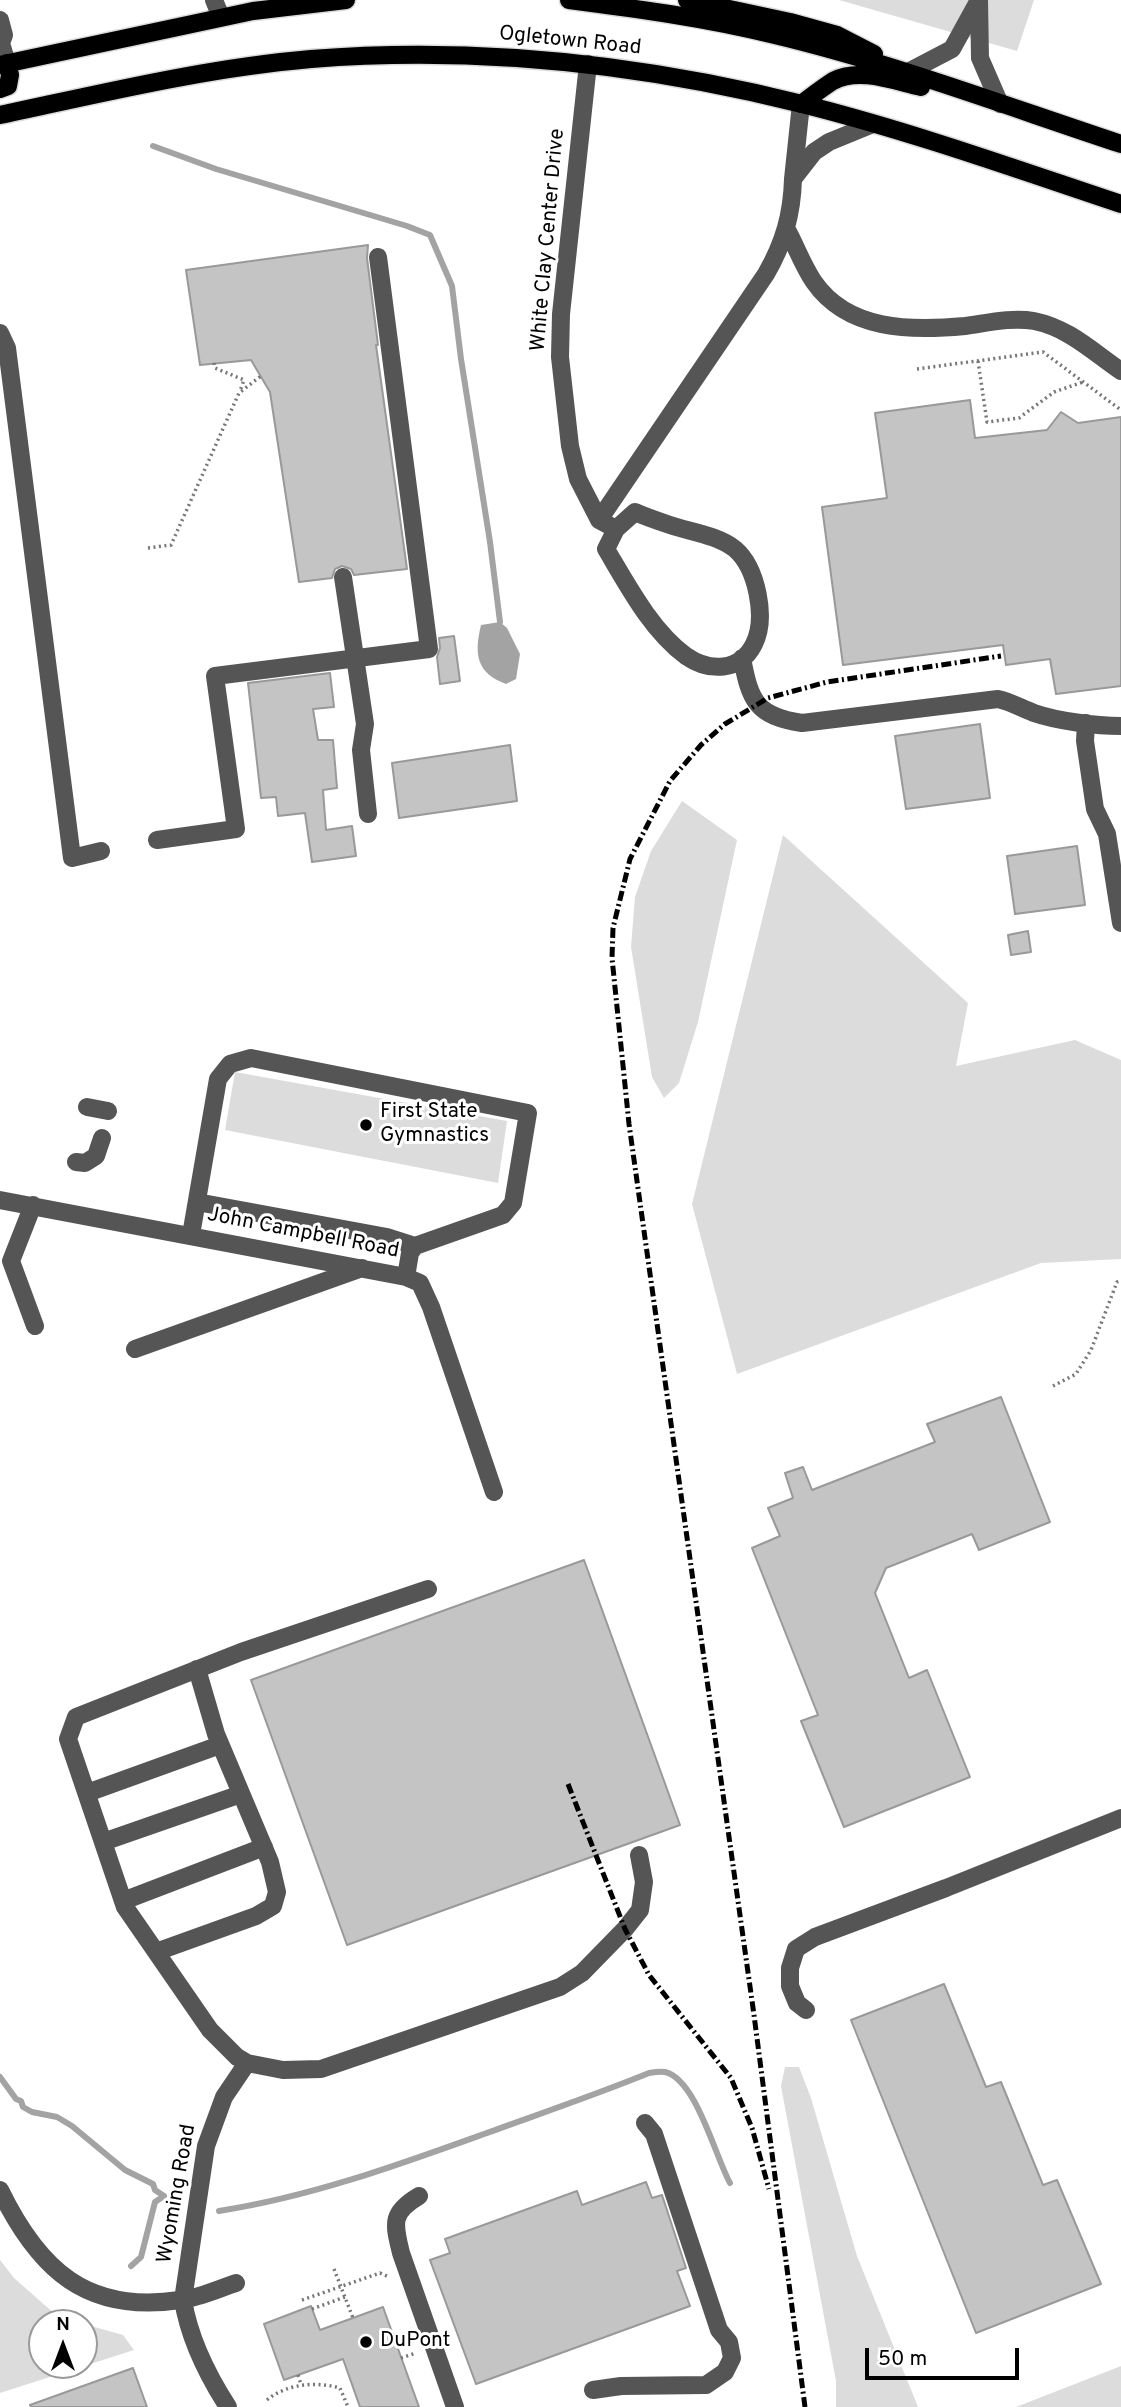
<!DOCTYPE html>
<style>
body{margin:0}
#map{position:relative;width:1121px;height:2407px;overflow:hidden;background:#fff;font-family:Overpass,sans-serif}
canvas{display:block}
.north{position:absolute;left:28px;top:2309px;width:70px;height:70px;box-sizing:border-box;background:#fff;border:2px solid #999;border-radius:50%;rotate:0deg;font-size:19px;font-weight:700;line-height:28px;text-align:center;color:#000}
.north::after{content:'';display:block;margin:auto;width:24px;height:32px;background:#000;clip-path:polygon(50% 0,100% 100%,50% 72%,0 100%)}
.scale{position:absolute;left:865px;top:2348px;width:154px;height:32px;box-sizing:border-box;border:4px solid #000;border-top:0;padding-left:9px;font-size:21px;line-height:24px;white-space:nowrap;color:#000;-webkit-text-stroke:5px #fff;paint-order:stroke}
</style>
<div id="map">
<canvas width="1121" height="2407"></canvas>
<div class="north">N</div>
<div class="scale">50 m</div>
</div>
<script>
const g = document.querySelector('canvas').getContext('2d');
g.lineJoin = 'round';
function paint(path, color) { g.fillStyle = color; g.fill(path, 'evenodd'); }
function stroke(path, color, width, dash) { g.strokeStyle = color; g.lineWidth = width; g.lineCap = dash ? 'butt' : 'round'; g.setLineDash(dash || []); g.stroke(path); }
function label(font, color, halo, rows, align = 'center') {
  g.font = font + ' Overpass,sans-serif'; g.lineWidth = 6; g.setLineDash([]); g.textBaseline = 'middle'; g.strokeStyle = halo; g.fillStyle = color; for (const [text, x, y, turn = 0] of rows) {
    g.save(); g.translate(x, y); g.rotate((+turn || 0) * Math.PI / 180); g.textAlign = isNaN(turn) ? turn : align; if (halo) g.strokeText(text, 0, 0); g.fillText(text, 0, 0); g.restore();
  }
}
const green = new Path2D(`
 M839,0H1034L1017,51Z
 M682,801L737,840L698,1022L679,1083L664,1098L652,1077L631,947L635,897L651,851Z
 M783,835L968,1003L956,1066L1075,1040L1121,1060V1259L1041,1263L737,1374L692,1204Z
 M235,1072L507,1121L498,1183L225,1130Z
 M785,2067H799L811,2098L857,2256L918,2407H836V2381L781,2086Z
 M0,2260L14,2278L56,2315L80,2323H42V2365H84V2324L123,2335L134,2350L0,2393Z
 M1121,2366V2407H1016Z`);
const water = new Path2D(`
 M500,622L507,628L520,654L516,679L506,684C476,673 474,654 481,625Z`);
const stream = new Path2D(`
 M153,146L216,169L407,226L430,235L452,286L461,359L490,542L500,622
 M0,2077L16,2099L21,2101L23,2107L32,2112L57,2117L72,2126L125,2170L153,2184L155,2190L164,2196L155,2202L141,2257L131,2266
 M219,2211C310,2197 398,2165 484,2134C539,2114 595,2095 649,2073C655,2072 660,2071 665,2072C696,2079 715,2156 730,2183`);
const building = new Path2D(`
 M368,245L367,258L378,345H376L407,569L354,575L351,569L342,566L335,569L332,578L299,582L270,392L251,360L200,365L186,270Z
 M970,400L975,438L1047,430L1061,412L1078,423L1121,417V686L1056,694L1050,659L1006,665L1003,645L843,665L822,507L887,498L875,413Z
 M454,636L460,681L440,684L437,657L440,648L439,638Z
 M330,673L334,707L313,709L318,740H333L337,788L323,790L326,830L352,826L356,856L312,862L305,813L278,816L276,797L261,798L248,683Z
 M980,724L990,798L906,809L895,736Z
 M510,745L517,801L399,818L392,763Z
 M1077,846L1085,905L1015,914L1007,856Z
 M1028,931L1031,952L1011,955L1008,935Z
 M1001,1397L1050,1522L979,1550L972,1534L886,1568L875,1593L909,1678L927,1670L970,1777L844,1827L801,1721L818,1715L752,1548L780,1536L768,1508L793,1498L785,1473L803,1467L812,1490L935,1442L927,1424Z
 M584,1560L680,1825L347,1945L251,1680Z
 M944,1984L986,2087L1001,2082L1043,2185L1057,2180L1101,2284L976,2333L851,2020Z
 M646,2182L652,2198L662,2195L686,2268L677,2271L690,2306L476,2384L430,2260L450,2253L445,2239L577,2191L582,2205Z
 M311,2306L320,2330L383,2307L419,2407H360L343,2359L284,2380L264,2324Z
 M133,2368L147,2407H31L30,2405Z`);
const path = new Path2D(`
 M978,361L987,422L1019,418L1054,392L1083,382
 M214,363L215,368L244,380L240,391
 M917,369L1043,352L1121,410
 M148,548L171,545L239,393L261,376
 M1053,1386L1076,1374L1091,1350L1117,1282L1121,1281
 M334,2269L353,2318
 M302,2300L380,2273L389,2277
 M312,2309L345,2297
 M401,2358L416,2353
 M298,2375L301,2384
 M267,2400C286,2384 316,2381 340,2388L348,2407`);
const minor = new Path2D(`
 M214,0L221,17
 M979,0L980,58L1000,104
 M0,20L4,35L1,43L7,63
 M588,64L561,314L560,357L570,446L578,479L599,520L616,529
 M908,72L952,49L979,0
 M801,104L793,179L814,152L829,142L873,124
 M787,230C796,246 803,266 814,282C848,331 911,331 965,326C987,323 1012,317 1034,321C1069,328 1093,352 1121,371
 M0,333L7,348L72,858L101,851
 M635,512C646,517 658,521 670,525C691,532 717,535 735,549C757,568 767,618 754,644C740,672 709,672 686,656C651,630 628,586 606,549L616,529Z
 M599,520L766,274C784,243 792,214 793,179
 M343,577L365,724L361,750L368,814
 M742,658C750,701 756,716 802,723L998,699C1011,702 1021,708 1034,713C1057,721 1096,726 1121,726
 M1086,723L1085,741L1095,809L1107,834L1121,923
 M157,840L236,829L215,676L429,649L378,257
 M87,1107L108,1111
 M76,1162L85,1163L96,1156L102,1138
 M0,1200L406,1277L420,1283L431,1307L494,1492
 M197,1202L387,1237L415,1246
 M33,1205L11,1261L35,1326
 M191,1235L218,1079L230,1064L251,1058L528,1113L513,1203L503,1215L415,1246L410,1253L406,1277
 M135,1349L362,1268
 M428,1589L241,1652L76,1717L68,1739L125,1907L210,2030L237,2057L247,2063L283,2070L321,2069L560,1987L582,1973L625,1929L640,1910L644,1882L639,1855
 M87,1793L220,1745
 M103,1842L241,1794
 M123,1901L264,1847
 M156,1952L256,1916L273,1906L277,1892L270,1862L216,1734L197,1669
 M806,2010L797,2003L790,1986V1968L796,1949L815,1937L946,1888L1121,1818
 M0,2190C39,2270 87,2314 180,2300C199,2298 218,2289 236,2283
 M419,2196C390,2213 394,2224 401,2253L455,2407
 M593,2390L621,2386L706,2385L725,2372L732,2358L729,2342L719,2330L654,2134L645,2123
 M228,2407C208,2376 189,2337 183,2300L206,2146L224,2097L247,2063`);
const major = new Path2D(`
 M569,0C638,9 707,18 775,35C892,63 1006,106 1121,144
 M687,0L790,22L837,35L874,54
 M0,65L253,11L346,0
 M0,89L8,86L10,75L7,63
 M801,104C812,96 822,88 833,81C859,67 894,81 921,87
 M0,115C103,93 206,68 311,59C476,46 642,64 802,104C910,131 1016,169 1121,204`);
const rail = new Path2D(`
 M568,1784L625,1929L649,1975L731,2078L752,2128L769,2189
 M805,2407L754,2015L629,1124L612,958L613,928L630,859L670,781L701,745L725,724L768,698L827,682L1001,656`);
const markers = [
 [366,1125,7,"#000"],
 [366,2342,7,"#000"]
];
const streetNames = [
 ["Ogletown Road",570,42,6],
 ["White Clay Center Drive",549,240,-85],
 ["John Campbell Road",303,1234,11],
 ["Wyoming Road",178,2194,-80]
];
const poiNames = [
 ["First State",380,1113],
 ["Gymnastics",380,1137],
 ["DuPont",380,2342]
];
paint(green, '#dcdcdc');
paint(water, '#a3a3a3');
stroke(stream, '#a3a3a3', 6);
paint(building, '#c4c4c4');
stroke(building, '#999', 2);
stroke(major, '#dbdbdb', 21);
stroke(path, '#777', 3.5, [2, 3.5]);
stroke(minor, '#555', 18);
stroke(major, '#000', 18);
stroke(rail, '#000', 5, [10, 3.5, 2, 3.5]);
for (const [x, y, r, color] of markers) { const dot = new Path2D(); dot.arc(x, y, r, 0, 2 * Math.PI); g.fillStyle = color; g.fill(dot); stroke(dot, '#fff', 2.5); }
label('21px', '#000', '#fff', streetNames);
label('21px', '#000', '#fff', poiNames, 'left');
</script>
